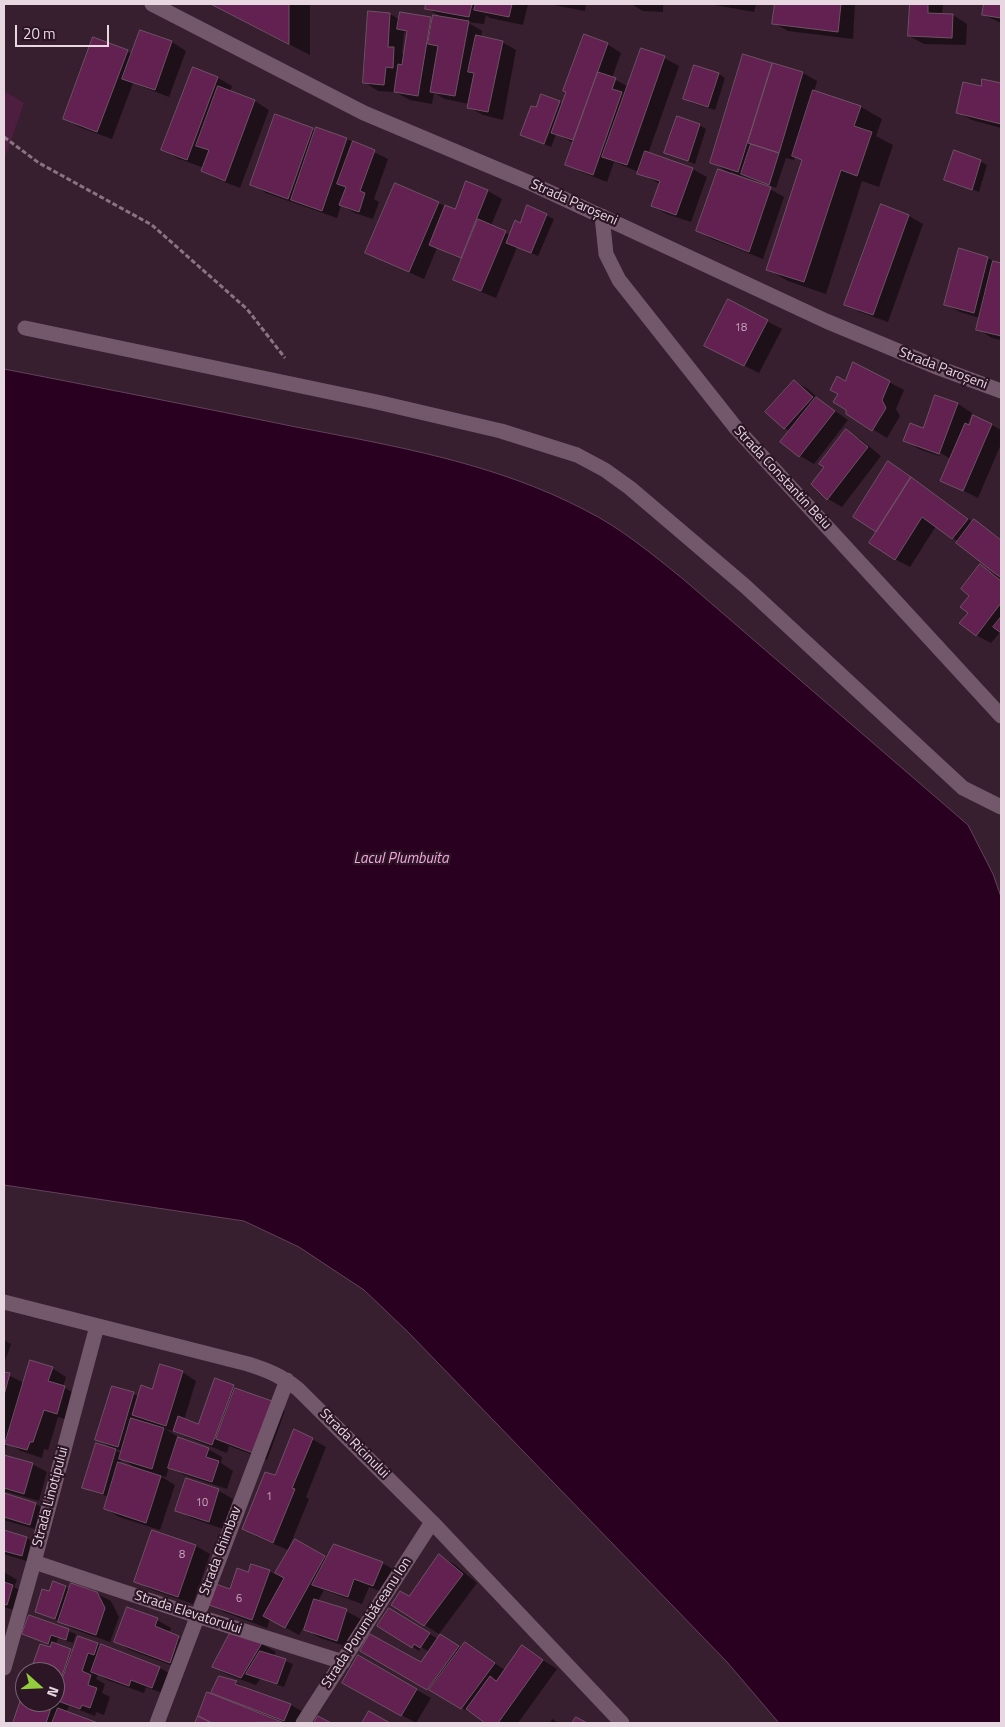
<!DOCTYPE html>
<meta charset="utf-8">
<style>
body{margin:0}
#map{position:relative;width:1005px;height:1727px;overflow:hidden;background:#371f2f;font-family:"Titillium Web",sans-serif}
canvas{display:block}
.frame{position:absolute;inset:0;border:5px solid #e7d7e1;pointer-events:none}
.north{position:absolute;left:15px;top:1662px;width:50px;height:50px;box-sizing:border-box;background:#2c1626;border:1px solid #776371;border-radius:50%;rotate:110deg;font-size:14px;font-weight:700;line-height:20px;text-align:center;color:#e7d7e1}
.north::after{content:'';display:block;margin:auto;width:18px;height:22px;background:#93cc3d;clip-path:polygon(50% 0,100% 100%,50% 72%,0 100%)}
.scale{position:absolute;left:15px;top:25px;width:94px;height:22px;box-sizing:border-box;border:2px solid #e7d7e1;border-top:0;padding-left:6px;font-size:15px;line-height:18px;white-space:nowrap;color:#e7d7e1;-webkit-text-stroke:4px #2c1626;paint-order:stroke}
</style>
<div id="map">
<canvas width="1005" height="1727"></canvas>
<div class="frame"></div>
<div class="north">N</div>
<div class="scale">20 m</div>
</div>
<script>
const g = document.querySelector('canvas').getContext('2d');
g.lineJoin = 'round';
function paint(path, color) { g.fillStyle = color; g.fill(path, 'evenodd'); }
function stroke(path, color, width, dash) { g.strokeStyle = color; g.lineWidth = width; g.lineCap = dash ? 'butt' : 'round'; g.setLineDash(dash || []); g.stroke(path); }
function label(font, color, halo, rows, align = 'center') {
  g.font = font + ' "Titillium Web",sans-serif'; g.lineWidth = 4.5; g.setLineDash([]); g.textBaseline = 'middle'; g.strokeStyle = halo; g.fillStyle = color; for (const [text, x, y, turn = 0] of rows) {
    g.save(); g.translate(x, y); g.rotate((+turn || 0) * Math.PI / 180); g.textAlign = isNaN(turn) ? turn : align; if (halo) g.strokeText(text, 0, 0); g.fillText(text, 0, 0); g.restore();
  }
}
const green = new Path2D(`
 M4,91L24,103L4,160Z`);
const water = new Path2D(`
 M4,369C101,388 199,407 296,427C395,446 495,463 585,510C621,528 652,554 683,579L968,825L993,874L1001,897V1723H779L727,1662L408,1332L364,1290L299,1247L244,1221L4,1185Z`);
const shadow = new Path2D(`
 M211,4H310V55Z
 M427,4H528L523,25L490,18L486,15L484,24L467,22L482,31L481,38L502,42L516,50L503,120L483,115L468,107L469,104L445,99L434,93L432,104L410,100L395,92L378,91L364,82L370,12L390,14L400,20L431,19L433,20L442,17L426,8ZM404,32L408,34L405,54L402,53Z
 M548,4H586L585,11Z
 M631,4H663V12L643,11Z
 M709,4H756L754,12Z
 M776,4H855L853,39L788,31L774,23Z
 M911,4H943L942,15H953L967,24L966,45L924,44L909,36Z
 M985,4H1001V23L984,15Z
 M172,42L186,51L169,97L133,83L112,139L79,127L64,118L127,51L132,54Z
 M607,44L621,53L612,78L629,87L642,49L664,58L679,66L648,154L692,169L707,177L691,222L667,214L652,206L660,184L639,173V172L614,162L607,182L581,172L567,164L574,143L556,134L551,147L522,134L537,109L560,102L563,104Z
 M771,64L803,73L817,81L814,92L861,107L882,119L876,136L893,145L879,187L862,181L826,294L788,281L767,269L803,161L795,156L794,160L786,158L776,188L731,172L730,174L770,189L784,197L763,259L712,239L698,231L728,172L711,162Z
 M193,69L218,78L232,86L230,92L255,101L269,110L240,188L217,179L203,171L204,168L177,158L163,149Z
 M719,74L725,78L715,110L692,103L685,99Z
 M983,80L1001,84V128L972,120L957,112L982,88Z
 M699,125L706,129L695,164L666,153Z
 M317,128L347,139L388,159L374,199L379,202L373,219L355,213L341,205L337,218L266,193L252,184L313,129L316,131Z
 M980,161L987,165L979,192L946,179Z
 M467,183L488,191L502,199L491,226L510,235L520,224L528,207L554,219L538,256L517,247L496,298L469,287L455,279L463,258L456,253L455,256L460,259L437,248L424,279L381,260L367,252L438,203L456,210Z
 M882,206L909,216L923,224L888,322L860,312L846,304Z
 M987,258L1001,264V340L992,338L978,329L980,318L960,312L945,304Z
 M767,321L782,329L759,373L720,353Z
 M854,364L904,390L896,409L900,416L887,438L847,413L845,382Z
 M794,381L808,389L822,402L848,420L814,464L800,456L790,432L767,412Z
 M936,396L958,404L972,413L966,429L992,425L1001,430V444L978,498L942,480L951,459L935,450L933,452L942,457L919,449L905,440L924,429Z
 M846,431L860,439L881,456L842,507L828,499Z
 M888,463L903,471L974,523L975,521L1001,539V631L991,643L976,635L969,613L971,596L981,566L998,576L999,575L959,542L936,526L910,567L895,559L878,532L855,517Z
 M4,1340L11,1344L4,1364Z
 M52,1368L66,1377L63,1387L79,1396L71,1421L58,1417L48,1450L44,1449L42,1458L21,1451L7,1443L4,1455V1373L24,1383Z
 M182,1372L196,1381L184,1420L199,1425L215,1380L271,1402L285,1411L267,1460L229,1446L227,1453L164,1428L178,1437L208,1449L222,1457L221,1463L233,1471L227,1489L184,1475L169,1467L166,1477L157,1474L175,1485L160,1530L119,1517L105,1508L109,1497L91,1491L84,1487L112,1448L97,1439L113,1387L139,1396L153,1390ZM115,1449L123,1451L122,1454L115,1450ZM121,1459L136,1468L135,1469L120,1464Z
 M312,1439L326,1447L306,1497L309,1499L288,1550L257,1537L243,1529L275,1477Z
 M4,1456L32,1464L47,1472L39,1501L4,1491Z
 M187,1480L219,1491L233,1499L223,1529L191,1518L177,1510Z
 M4,1495L36,1504L50,1512L45,1532L4,1520Z
 M4,1530L11,1534L27,1538L41,1547L36,1564L4,1554Z
 M295,1541L328,1559L382,1563L396,1571L388,1594L369,1587L362,1604L324,1590L318,1601L346,1611L361,1619L351,1648L320,1638L305,1629L307,1624H306L299,1635L270,1619L267,1628L224,1612L210,1604L231,1590L249,1574L269,1571L276,1575Z
 M196,1546L210,1554L193,1604L150,1589L136,1581Z
 M439,1556L454,1564L477,1583L439,1634L393,1605L410,1598Z
 M4,1572L17,1580L14,1587L27,1594L21,1612L4,1607Z
 M66,1587L70,1589L96,1593L111,1601L119,1617L110,1642L73,1629L59,1621L36,1611L50,1592Z
 M389,1609L438,1639L455,1644L462,1649L466,1644L505,1670L522,1647L557,1669L518,1723H487L476,1716L362,1651L422,1664L429,1652L421,1647L419,1651L379,1626Z
 M30,1616L76,1634L73,1643L58,1638L56,1645L73,1652L97,1644L160,1668L174,1676L167,1695L146,1687L144,1693L107,1680L98,1674L96,1679L105,1684L102,1693L110,1697L104,1715L96,1712L95,1716L69,1706L66,1713L94,1723H14L25,1691V1702H55V1672H32L52,1645L23,1634Z
 M157,1620L171,1628L169,1633L193,1645L184,1670L130,1650L116,1642Z
 M230,1634L262,1644L276,1652L273,1656L293,1664L284,1687L260,1679L256,1685L228,1675L214,1667Z
 M358,1657L431,1698L416,1723L344,1683Z
 M220,1677L236,1682L250,1691L291,1705L305,1713L301,1723H286L282,1722L281,1723H196L208,1694L212,1695Z
 M552,1719L559,1723H550Z`);
const building = new Path2D(`
 M211,4H289V44Z
 M426,4H472L469,17L425,9Z
 M476,4H512L509,17L474,10Z
 M775,4H841L838,32L772,24Z
 M910,4H928V13L953,14L952,38L908,36Z
 M984,4H1001V18L982,15Z
 M368,11L390,13L388,47H394L393,68L386,67L384,85L363,83Z
 M400,12L431,17L418,96L394,92L398,64L402,65L407,31L397,29Z
 M433,15L469,21L455,96L430,92L438,46L428,44Z
 M140,30L172,41L155,90L122,79Z
 M584,34L608,43L573,140L551,133L566,92L563,91Z
 M476,35L503,41L488,112L467,108L474,73L468,72Z
 M93,37L128,50L97,132L63,119Z
 M641,48L665,56L627,165L602,157Z
 M743,54L772,63L738,172L710,163Z
 M773,63L803,72L779,153L748,143Z
 M694,65L719,73L708,107L683,99Z
 M193,67L218,77L187,160L161,150Z
 M598,72L616,78L612,89L622,92L593,175L565,165Z
 M982,79L1001,83V124L956,113L963,82L981,86Z
 M218,86L255,100L225,181L201,171L209,150L196,146Z
 M813,90L861,106L854,126L872,132L857,176L841,170L804,282L766,270L802,160L792,156Z
 M541,94L560,101L544,144L520,135L531,106L536,107Z
 M275,114L313,128L288,199L250,185Z
 M677,116L700,124L688,161L664,153Z
 M316,127L347,138L322,211L291,200Z
 M353,141L375,150L360,191L365,193L359,212L339,205L346,187L337,184Z
 M751,144L779,153L769,185L741,174Z
 M954,150L981,160L972,190L944,180Z
 M645,151L693,168L676,215L651,206L660,181L637,174Z
 M718,169L771,187L749,252L696,231Z
 M466,181L488,190L461,258L429,245L445,205L455,209Z
 M395,183L439,202L409,272L365,253Z
 M881,204L909,215L873,315L844,305Z
 M527,205L547,214L531,253L506,243L515,220L520,223Z
 M478,219L506,231L481,291L453,280Z
 M959,248L988,257L974,313L944,305Z
 M993,261L1001,263V336L976,330Z
 M728,299L768,320L744,366L704,346Z
 M853,362L890,381L882,400L886,408L872,431L846,414V410L833,402L838,394L830,390L837,376L845,381Z
 M794,380L813,397L784,429L765,412Z
 M935,395L958,403L939,454L903,441L910,423L923,428Z
 M816,397L835,411L799,457L780,442Z
 M973,415L992,424L963,491L940,481L965,423L969,425Z
 M846,429L868,447L827,500L811,484L824,467L819,464Z
 M888,461L911,477L876,532L853,517Z
 M911,477L968,519L952,539L922,517L895,560L869,543Z
 M974,519L1001,540V578L956,543Z
 M980,564L1001,581V603L976,636L959,623L968,613L960,607L969,596L961,589Z
 M1001,617V633L993,627Z
 M30,1360L53,1367L48,1381L65,1386L57,1414L44,1410L33,1442H30L27,1450L5,1444Z
 M160,1364L183,1371L166,1426L132,1415L141,1385L152,1389Z
 M4,1372L10,1373L4,1395Z
 M215,1378L234,1385L212,1445L173,1431L178,1416L198,1424Z
 M112,1386L134,1392L118,1447L95,1440Z
 M235,1388L272,1401L253,1453L216,1439Z
 M131,1418L164,1428L152,1469L119,1459Z
 M294,1429L313,1438L292,1488L295,1489L273,1543L242,1529L265,1472L275,1475Z
 M178,1437L209,1448L206,1457L219,1461L212,1482L168,1468Z
 M96,1443L116,1449L103,1494L82,1488Z
 M4,1455L33,1463L24,1494L4,1488Z
 M118,1462L161,1476L146,1523L104,1509Z
 M186,1478L219,1489L209,1522L175,1511Z
 M4,1493L36,1503L30,1525L4,1517Z
 M4,1530L27,1537L22,1556L4,1551Z
 M152,1530L196,1545L178,1597L134,1582Z
 M295,1539L325,1556L285,1628L263,1616L284,1578L275,1573Z
 M334,1544L383,1562L373,1586L354,1579L348,1597L312,1585Z
 M439,1554L463,1574L424,1626L391,1605L400,1591L409,1596Z
 M251,1564L270,1570L252,1620L209,1605L216,1584L230,1589L237,1568L248,1572Z
 M53,1581L66,1586L55,1619L35,1612L42,1589L49,1591Z
 M4,1582L13,1585L7,1605L4,1604Z
 M71,1583L97,1592L105,1608L96,1635L58,1622Z
 M314,1599L347,1609L337,1641L304,1630Z
 M127,1607L158,1618L155,1626L179,1636L170,1663L114,1642Z
 M389,1608L430,1633L420,1648L414,1644L412,1648L377,1626Z
 M29,1615L69,1629L66,1640L51,1635L48,1644L22,1634Z
 M230,1633L262,1643L241,1678L212,1667Z
 M370,1634L421,1662L440,1634L459,1646L427,1690L360,1651Z
 M78,1636L98,1643L94,1655L88,1653L82,1671L91,1675L88,1685L97,1688L90,1708L82,1705L80,1709L55,1700Z
 M52,1642L71,1649L55,1697V1672H30L40,1644L50,1647Z
 M465,1642L495,1663L461,1709L429,1690Z
 M101,1644L160,1667L152,1688L131,1680L129,1686L91,1672Z
 M522,1645L543,1660L498,1723H485L466,1709L490,1676L496,1681Z
 M260,1651L286,1659L277,1684L246,1674Z
 M358,1655L417,1689L401,1716L342,1683Z
 M219,1676L237,1681L235,1684L291,1704L284,1721L211,1693Z
 M25,1687V1702H53L46,1723H13Z
 M207,1692L282,1722L212,1723L198,1716Z
 M58,1708L98,1723H52Z
 M369,1711L390,1723H362Z
 M198,1716L212,1723H195Z
 M318,1716L331,1723H314Z
 M576,1717L587,1723H572Z`);
const path = new Path2D(`
 M4,137L39,163L152,225L247,309L285,358`);
const minor = new Path2D(`
 M152,4L364,113L530,183L826,321L939,368L1001,391
 M602,216L606,254L619,280L736,428L1001,716
 M25,328L377,402L501,431L577,455L605,470L630,488L745,586L963,788L1001,807
 M4,1302L248,1364C267,1370 282,1376 298,1389L432,1522L622,1723
 M34,1562L197,1616L343,1662
 M4,1668L34,1562L97,1326
 M157,1723L287,1380
 M303,1723L432,1522`);
const numberNames = [
 ["18",741,328],
 ["1",269,1497],
 ["10",202,1503],
 ["8",182,1555],
 ["6",239,1599]
];
const streetNames = [
 ["Strada Paroșeni",574,203,24],
 ["Strada Paroșeni",943,369,21],
 ["Strada Constantin Beiu",782,478,47],
 ["Strada Ricinului",354,1444,45],
 ["Strada Linotipului",51,1497,-75],
 ["Strada Ghimbav",221,1551,-69],
 ["Strada Elevatorului",188,1613,18],
 ["Strada Porumbăceanu Ion",367,1623,-57]
];
const waterNames = [
 ["Lacul Plumbuita",401,859]
];
paint(green, '#4e1e41');
paint(water, '#2a0020');
stroke(water, '#63405a', 1);
paint(shadow, '#0007');
paint(building, '#632152');
stroke(building, '#6d5264', 1);
stroke(path, '#897582', 3, [5, 2.5]);
stroke(minor, '#73576a', 15);
label('11px', '#c6aabd', null, numberNames);
label('14px', '#e7d7e1', '#2c1626', streetNames);
label('italic 15px', '#f5a6dc', '#2c1626', waterNames);
</script>
